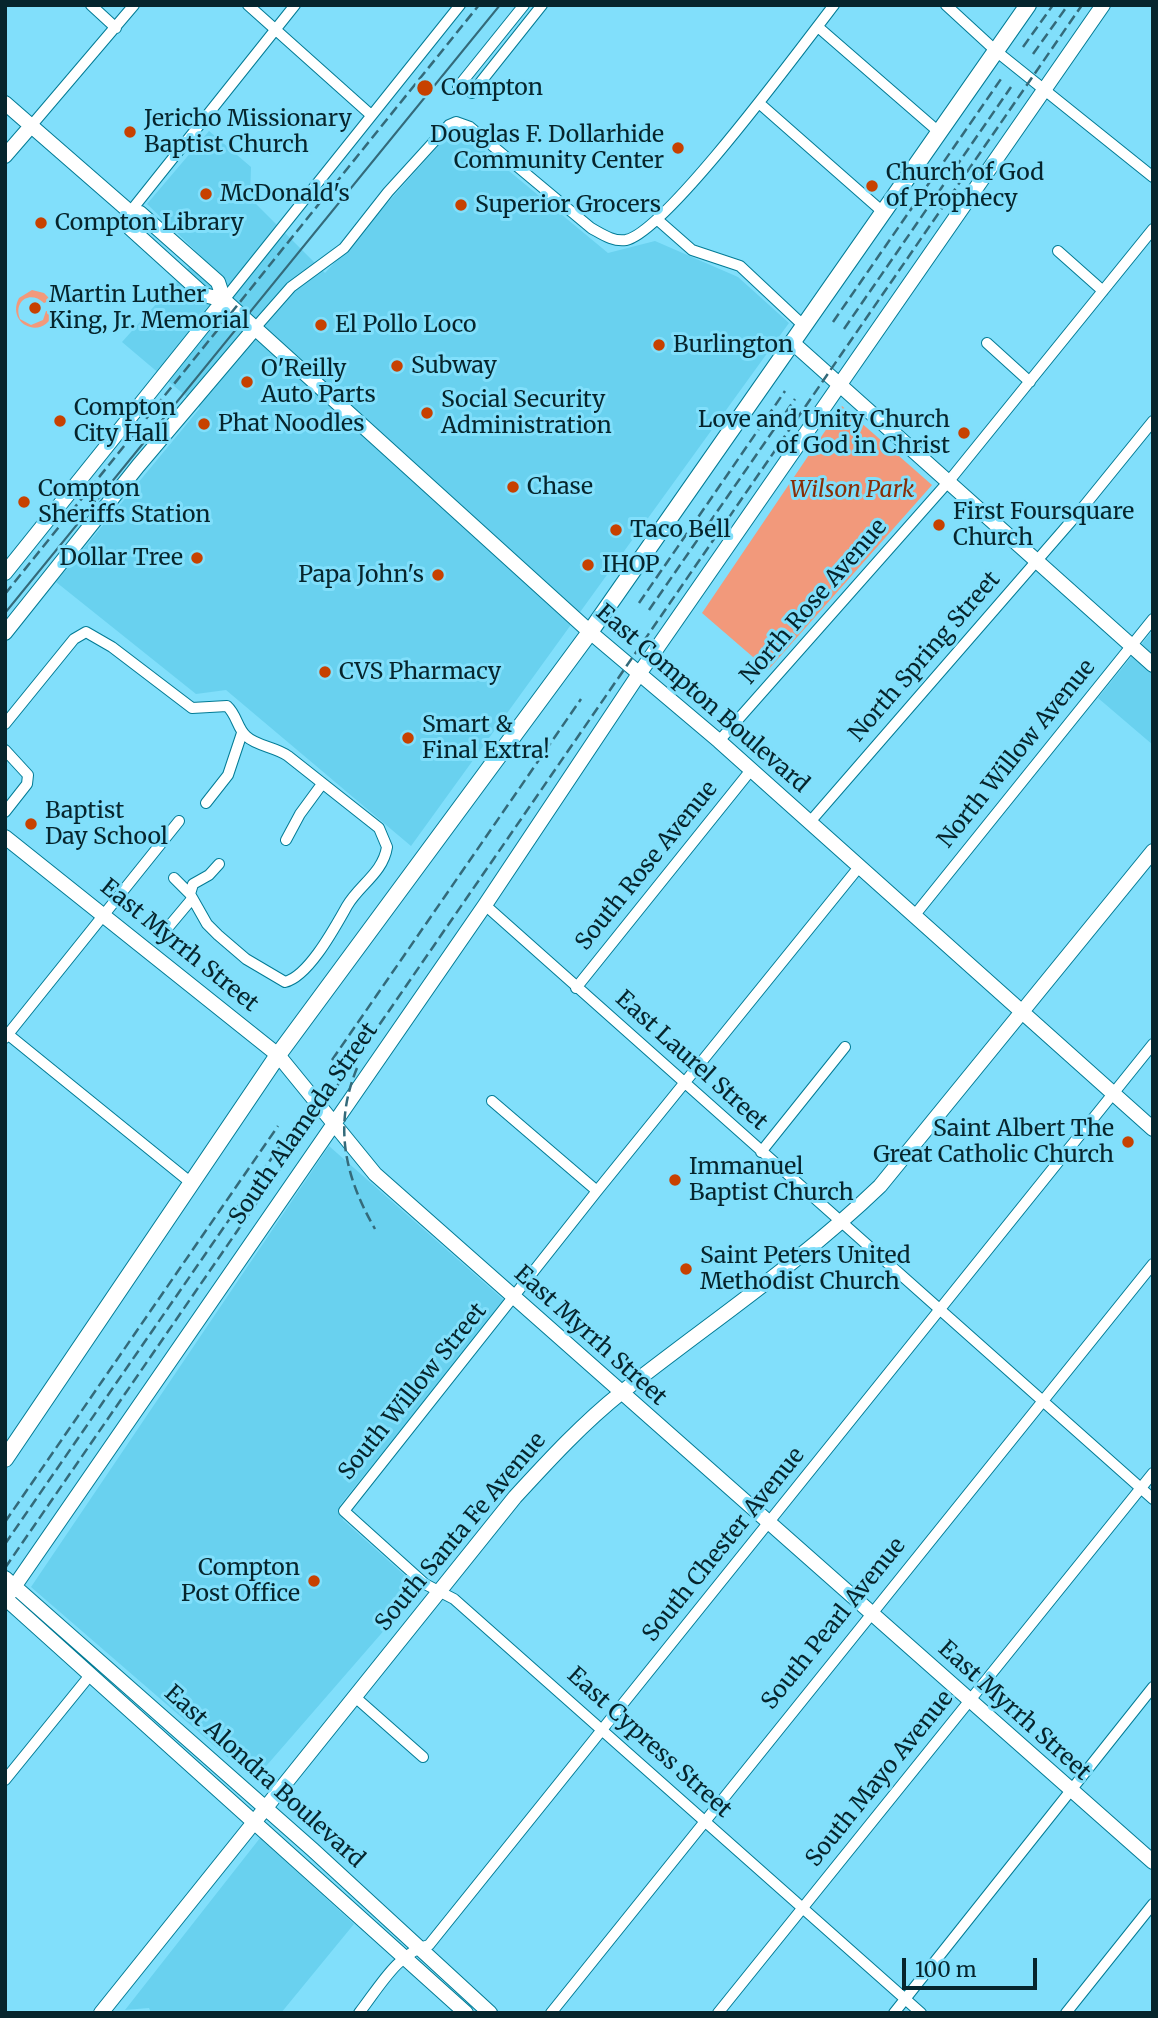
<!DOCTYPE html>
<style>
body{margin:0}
#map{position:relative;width:1158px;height:2018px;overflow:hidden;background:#81dffb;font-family:Merriweather,serif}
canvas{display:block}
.frame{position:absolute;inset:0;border:7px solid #06252d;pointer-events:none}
.scale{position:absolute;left:902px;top:1958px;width:135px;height:32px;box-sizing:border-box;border:4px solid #06252d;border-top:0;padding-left:9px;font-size:21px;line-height:24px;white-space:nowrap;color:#06252d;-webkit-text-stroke:5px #81dffb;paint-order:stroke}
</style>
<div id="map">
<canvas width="1158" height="2018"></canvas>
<div class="frame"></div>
<div class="scale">100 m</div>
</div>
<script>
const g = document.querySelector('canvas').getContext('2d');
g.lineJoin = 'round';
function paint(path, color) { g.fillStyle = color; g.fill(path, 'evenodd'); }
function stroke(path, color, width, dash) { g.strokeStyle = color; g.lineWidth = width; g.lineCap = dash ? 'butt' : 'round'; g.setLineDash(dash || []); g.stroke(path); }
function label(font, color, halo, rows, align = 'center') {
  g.font = font + ' Merriweather,serif'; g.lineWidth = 6; g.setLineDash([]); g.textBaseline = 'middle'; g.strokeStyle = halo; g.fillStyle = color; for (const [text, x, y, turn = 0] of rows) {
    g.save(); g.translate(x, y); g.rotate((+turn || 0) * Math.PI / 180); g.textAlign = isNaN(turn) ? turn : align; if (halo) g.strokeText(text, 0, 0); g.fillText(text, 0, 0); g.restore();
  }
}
const built = new Path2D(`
 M209,131L251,167L250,198L325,273L447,136L462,132L608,253L655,241L738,277L789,323L411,846L226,690L196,694L56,582L200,408L122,342L200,255L147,204Z
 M1153,630V745L1098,698Z
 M329,1146L505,1301L340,1505L343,1520L420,1589L254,1780L31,1587Z
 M260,1838L354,1924L281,2013H151L149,2008L125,2010Z`);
const green = new Path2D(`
 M32,290L44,293L51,300L44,303C30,290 13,301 20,319L31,325L43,320L46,311H54C45,342 5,325 19,298Z
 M842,406L932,485L768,670L702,613Z`);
const street = new Path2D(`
 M91,5L116,28
 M248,5L371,115
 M946,5L996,51L1153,177
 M818,27L940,133
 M458,87L524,5
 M472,93L542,5
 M759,103L884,213
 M31,126L134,5
 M130,212L295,5
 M659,221L692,250L740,266L805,327
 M1058,251L1103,291
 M224,300L460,5
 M255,328L291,287L344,248L388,192L449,125L456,122L470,127L591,228C602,234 613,242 626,240C666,232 802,46 834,5
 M987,343L1030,382
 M5,724L74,639L86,632L112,647L192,708L227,706C237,715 237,728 246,736C256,746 276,747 288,756L379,828L387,847C383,873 359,885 347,906C335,927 309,976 285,982L246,959L218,935L207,924L190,894L174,878
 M719,741L949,481L1153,229
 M5,750L28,775L27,784L5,812
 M206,803L228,775L242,733
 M809,823L1080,511L1153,421
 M286,840L300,814L322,784
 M859,867L597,1191L344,1511L425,1584L454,1599L921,2013
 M190,894L193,884L209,875L219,864
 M485,905L1153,1499
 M914,916L1153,619
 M165,931L191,900
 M576,988L751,770
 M5,1032L190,1182
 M5,1038L179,821
 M492,1101L597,1191
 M761,1152L845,1047
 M355,1697L423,1757
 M5,1780L91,1674
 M359,2013C378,1989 398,1952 429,1945L1153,1044
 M551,2013L1153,1264
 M718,2013L1153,1473
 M894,2013L1153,1687
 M1066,2013L1153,1904`);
const secondary = new Path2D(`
 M5,103L130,212L140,213L218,282L224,300
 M5,156L31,126
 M130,212L127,219L130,228L204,295L224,300L234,309L590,632L719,741L1153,1129
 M794,344L1153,665
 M5,573L224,300
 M5,633L138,466L255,328
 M5,837L278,1055L375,1174L1153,1862
 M5,1578L313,1850L490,2013
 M5,1598L466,2013
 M5,1600L485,905L639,674L1103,5
 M101,2013L515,1497C549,1460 583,1423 622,1392C708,1324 800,1263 880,1186L1153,851`);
const primary = new Path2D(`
 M5,1459L278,1055L590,632L1028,5`);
const tram = new Path2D(`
 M5,613L500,5`);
const rail = new Path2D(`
 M1023,47L1053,5
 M1033,54L1068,5
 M833,322L1001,79
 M844,329L1011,87
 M5,594L479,5
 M639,603L785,391
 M649,610L795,399
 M332,1060L581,699
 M357,1068C333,1126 345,1177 375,1229
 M5,1522L278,1126
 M5,1544L289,1133
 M5,1568L1082,5`);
const markers = [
 [425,88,9,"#c74100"],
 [130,132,7,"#c74100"],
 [678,148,7,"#c74100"],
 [872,186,7,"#c74100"],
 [206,194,7,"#c74100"],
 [461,205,7,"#c74100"],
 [41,223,7,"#c74100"],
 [35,308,7,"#c74100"],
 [321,325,7,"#c74100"],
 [659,345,7,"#c74100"],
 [397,366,7,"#c74100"],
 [247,382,7,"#c74100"],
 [427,413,7,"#c74100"],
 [60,421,7,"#c74100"],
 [204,424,7,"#c74100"],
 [964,433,7,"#c74100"],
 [513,487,7,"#c74100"],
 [24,502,7,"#c74100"],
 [939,525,7,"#c74100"],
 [616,530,7,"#c74100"],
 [197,558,7,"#c74100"],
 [588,565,7,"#c74100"],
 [438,575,7,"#c74100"],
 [325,672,7,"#c74100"],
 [408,738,7,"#c74100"],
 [31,824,7,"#c74100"],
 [1128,1142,7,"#c74100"],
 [675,1180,7,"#c74100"],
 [686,1269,7,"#c74100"],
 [314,1581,7,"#c74100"]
];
const poiNames = [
 ["Compton",441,88],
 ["Jericho Missionary",144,119],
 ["Baptist Church",144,145],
 ["Douglas F. Dollarhide",664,135,"right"],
 ["Community Center",664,161,"right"],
 ["Church of God",886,173],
 ["of Prophecy",886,199],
 ["McDonald's",220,194],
 ["Superior Grocers",475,205],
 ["Compton Library",55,223],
 ["Martin Luther",49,295],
 ["King, Jr. Memorial",49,321],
 ["El Pollo Loco",335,325],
 ["Burlington",673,345],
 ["Subway",411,366],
 ["O'Reilly",261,369],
 ["Auto Parts",261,395],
 ["Social Security",441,400],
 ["Administration",441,426],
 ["Compton",74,408],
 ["City Hall",74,434],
 ["Love and Unity Church",950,420,"right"],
 ["of God in Christ",950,446,"right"],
 ["Phat Noodles",218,424],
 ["Chase",527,487],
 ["Compton",38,489],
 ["Sheriffs Station",38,515],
 ["First Foursquare",953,512],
 ["Church",953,538],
 ["Taco Bell",630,530],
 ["Dollar Tree",183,558,"right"],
 ["IHOP",602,565],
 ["Papa John's",424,575,"right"],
 ["CVS Pharmacy",339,672],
 ["Smart &",422,725],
 ["Final Extra!",422,751],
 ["Baptist",45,811],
 ["Day School",45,837],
 ["Saint Albert The",1114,1129,"right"],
 ["Great Catholic Church",1114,1155,"right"],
 ["Immanuel",689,1167],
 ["Baptist Church",689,1193],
 ["Saint Peters United",700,1256],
 ["Methodist Church",700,1282],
 ["Compton",300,1568,"right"],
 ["Post Office",300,1594,"right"]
];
const parkNames = [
 ["Wilson Park",852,490]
];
const streetNames = [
 ["North Rose Avenue",814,602,-49],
 ["North Spring Street",925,657,-49],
 ["East Compton Boulevard",702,699,41],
 ["North Willow Avenue",1017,754,-51],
 ["South Rose Avenue",647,866,-51],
 ["East Myrrh Street",179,946,39],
 ["East Laurel Street",691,1061,42],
 ["South Alameda Street",304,1124,-55],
 ["East Myrrh Street",590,1336,42],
 ["South Willow Street",413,1392,-51],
 ["South Santa Fe Avenue",461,1532,-50],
 ["South Chester Avenue",724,1545,-51],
 ["South Pearl Avenue",834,1624,-51],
 ["East Myrrh Street",1014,1711,42],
 ["East Cypress Street",649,1743,42],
 ["East Alondra Boulevard",264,1777,42],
 ["South Mayo Avenue",880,1779,-51]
];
paint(built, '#69d1ef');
paint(green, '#f2997b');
stroke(street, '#027b95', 12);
stroke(secondary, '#027b95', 16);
stroke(primary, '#027b95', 18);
stroke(street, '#fff', 10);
stroke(secondary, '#fff', 14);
stroke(primary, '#fff', 16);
stroke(tram, '#346a7a', 2);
stroke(rail, '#346a7a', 2.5, [10, 5]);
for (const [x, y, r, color] of markers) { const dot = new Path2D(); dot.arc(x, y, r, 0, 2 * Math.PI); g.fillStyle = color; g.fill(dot); stroke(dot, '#81dffb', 2.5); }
label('23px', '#06252d', '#81dffb', poiNames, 'left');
label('italic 23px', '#882e07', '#81dffb', parkNames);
label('23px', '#06252d', '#81dffb', streetNames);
</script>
